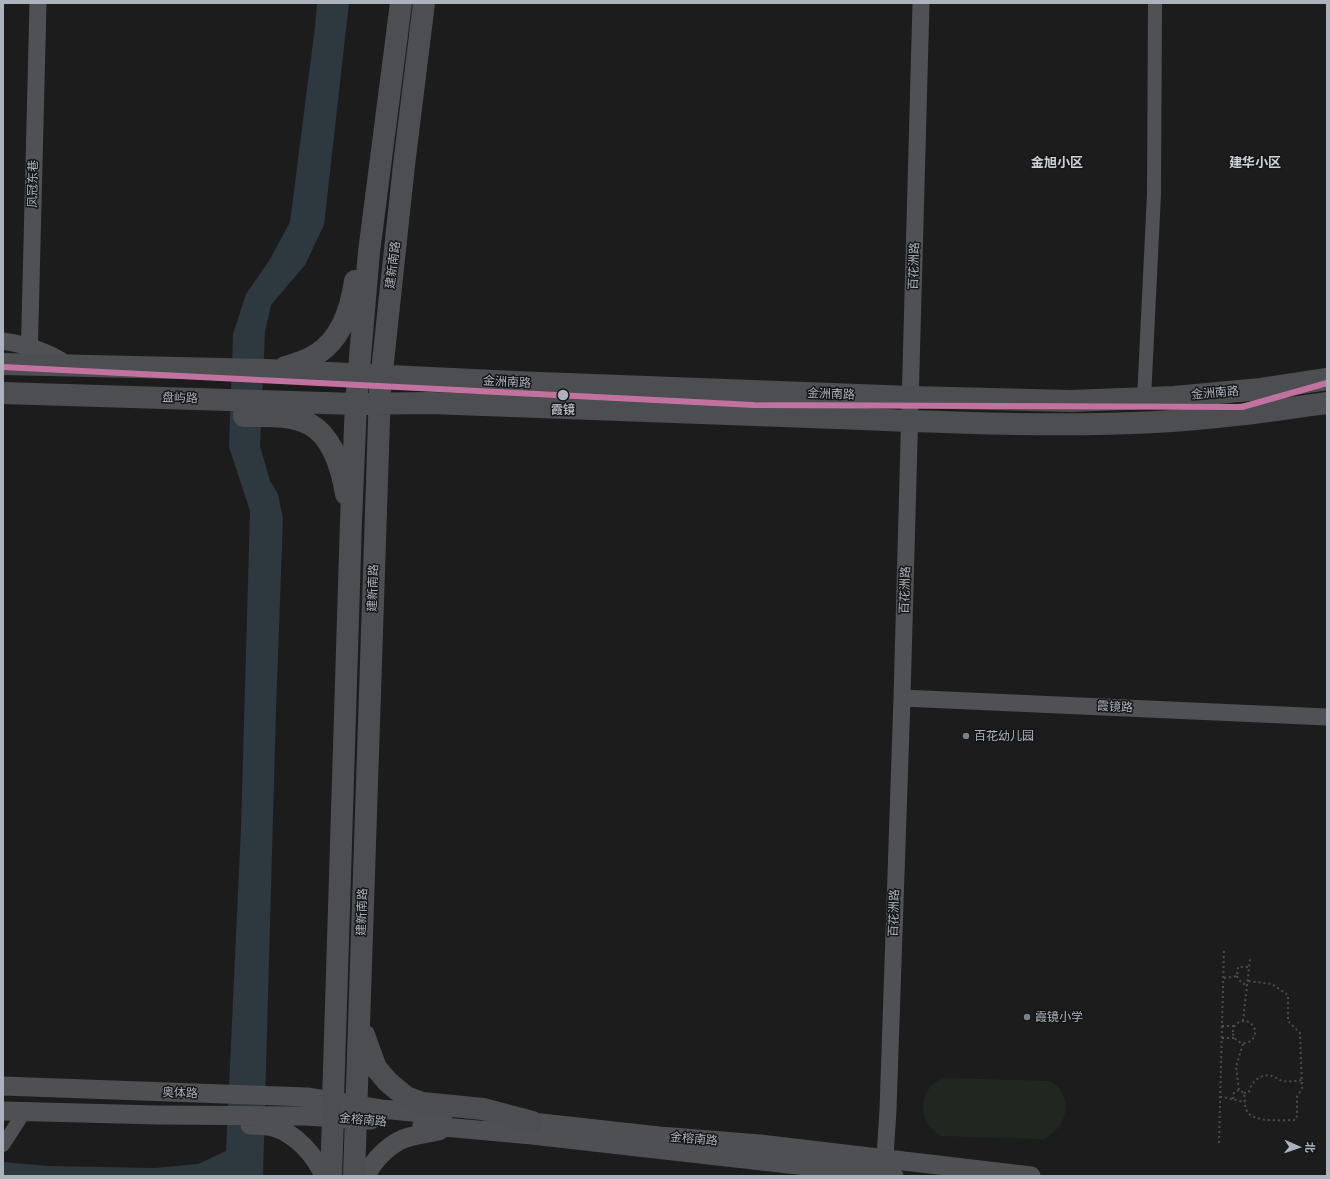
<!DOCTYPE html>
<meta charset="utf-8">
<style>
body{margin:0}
#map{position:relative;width:1330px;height:1179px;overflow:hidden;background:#1c1c1c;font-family:"Golos Text","Noto Sans SC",sans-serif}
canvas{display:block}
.frame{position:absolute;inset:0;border:4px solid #adb3bd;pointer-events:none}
.north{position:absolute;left:1278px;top:1127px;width:40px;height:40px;-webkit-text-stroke:3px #151618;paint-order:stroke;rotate:92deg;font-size:11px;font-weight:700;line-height:16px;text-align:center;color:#adb3bd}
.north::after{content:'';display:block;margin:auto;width:14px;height:18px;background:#adb3bd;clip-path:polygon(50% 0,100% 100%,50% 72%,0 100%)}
</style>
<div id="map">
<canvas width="1330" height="1179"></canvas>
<div class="frame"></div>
<div class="north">北</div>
</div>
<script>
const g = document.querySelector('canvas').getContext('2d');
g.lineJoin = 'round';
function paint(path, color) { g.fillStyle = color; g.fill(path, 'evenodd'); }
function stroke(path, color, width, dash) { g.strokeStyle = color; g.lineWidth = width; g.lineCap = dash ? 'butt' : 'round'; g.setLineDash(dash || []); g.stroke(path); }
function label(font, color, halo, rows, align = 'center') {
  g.font = font + ' "Golos Text","Noto Sans SC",sans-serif'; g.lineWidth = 3; g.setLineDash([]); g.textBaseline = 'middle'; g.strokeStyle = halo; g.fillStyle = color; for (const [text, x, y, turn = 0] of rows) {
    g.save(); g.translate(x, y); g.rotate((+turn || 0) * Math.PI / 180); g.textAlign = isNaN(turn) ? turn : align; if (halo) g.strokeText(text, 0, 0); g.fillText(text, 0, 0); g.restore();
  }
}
const green = new Path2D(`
 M945,1078L1050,1081C1075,1097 1068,1127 1044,1139L941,1136C916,1123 917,1086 945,1078Z`);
const water = new Path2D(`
 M317,3H349L324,225L305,265L271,305L265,332L260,446L270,481L278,494L283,519L276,710L263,1176H3V1162L48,1166L155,1168L198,1164L226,1151L241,828L250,511L229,447L233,334L246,294L269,261L290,222L315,27Z`);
const path = new Path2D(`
 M1237,976C1239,981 1242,983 1247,985
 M1224,978L1237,976L1238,967H1249
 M1233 1032a11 11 0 1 1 22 0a11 11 0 1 1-22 0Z
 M1243,1021L1250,959
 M1222,1026H1234
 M1222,1038H1234
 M1243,1044L1236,1067L1239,1090L1244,1093C1245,1099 1244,1106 1247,1111C1253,1123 1282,1120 1295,1120L1297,1116V1097L1302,1088L1300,1033L1288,1021V995L1272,984L1248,981
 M1244,1093L1249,1092C1250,1083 1262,1072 1272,1076C1276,1077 1278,1080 1283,1081C1289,1082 1296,1081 1302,1080
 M1220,1097C1229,1097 1236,1101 1245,1102
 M1233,1099L1234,1092L1239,1090
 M1219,1143L1224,949`);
const minor = new Path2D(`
 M1144,399L1154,194L1155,3
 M3,1145L25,1111`);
const tertiary = new Path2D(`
 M3,341C27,345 48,351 68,365
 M29,364L38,3
 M902,698L1327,717
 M884,1172L888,1110L902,698L921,3`);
const secondary = new Path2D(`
 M3,1086L307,1097L381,1109L443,1115
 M3,1111L158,1115L305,1116L371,1120
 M517,1121L532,1122L659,1136L760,1144L1031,1176
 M250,1125C258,1125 265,1125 273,1127C295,1133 315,1155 324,1176
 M422,1125L532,1135L894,1176
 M366,1176C373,1161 387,1146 403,1139C412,1135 428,1133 439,1131`);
const primary = new Path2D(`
 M3,364L267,370L514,382L911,397L1071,401L1174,397L1261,389L1327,379
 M285,367C296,364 307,361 317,354C341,339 351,308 355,281
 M3,393L356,404L430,403C556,408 683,412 809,417C925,421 1041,428 1156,422C1214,419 1270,411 1327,403
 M244,416C265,416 292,414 311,425C333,438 342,470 346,494
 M364,1035L376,1068L388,1082L406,1097L423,1103L483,1109L532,1122
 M333,1101L351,521L356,404L369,252L401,3
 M331,1176L333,1117
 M354,1176L380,390L404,165L424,3`);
const metro1 = new Path2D(`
 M3,367L754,405L1242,407L1327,383`);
const markers = [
 [563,395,6,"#adb3bd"],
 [966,736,4,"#7a7e85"],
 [1027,1017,4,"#7a7e85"]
];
const streetNames = [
 ["凤冠东巷",33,184,-89],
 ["建新南路",393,265,-83],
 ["百花洲路",914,266,-88],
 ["金洲南路",507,382,3],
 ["金洲南路",1215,393,-5],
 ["金洲南路",831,394,2],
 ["盘屿路",180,398,2],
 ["建新南路",373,588,-88],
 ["百花洲路",905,590,-88],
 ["霞镜路",1115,707,3],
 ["建新南路",362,912,-88],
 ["百花洲路",894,913,-88],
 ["奥体路",180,1093,2],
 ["金榕南路",363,1120,5],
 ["金榕南路",694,1139,5]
];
const stopNames = [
 ["霞镜",563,410]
];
const poiNames = [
 ["百花幼儿园",974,736],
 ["霞镜小学",1035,1017]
];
const neighbourhoodNames = [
 ["金旭小区",1057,163],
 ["建华小区",1255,163]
];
paint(green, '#1f2720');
paint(water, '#2d383f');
stroke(path, '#4c4d4f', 2, [2, 3]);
stroke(minor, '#4f5155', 14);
stroke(tertiary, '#4f5155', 17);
stroke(secondary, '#4f5053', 19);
stroke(primary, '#4d4e51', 22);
stroke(metro1, '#c2729f', 6);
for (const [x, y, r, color] of markers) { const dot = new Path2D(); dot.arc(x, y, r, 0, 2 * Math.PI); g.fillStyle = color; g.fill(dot); stroke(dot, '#151618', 1.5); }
label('12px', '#adb3bd', '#151618', streetNames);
label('bold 12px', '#adb3bd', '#151618', stopNames);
label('12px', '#adb3bd', '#151618', poiNames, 'left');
label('bold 13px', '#ced2d9', '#151618', neighbourhoodNames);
</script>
